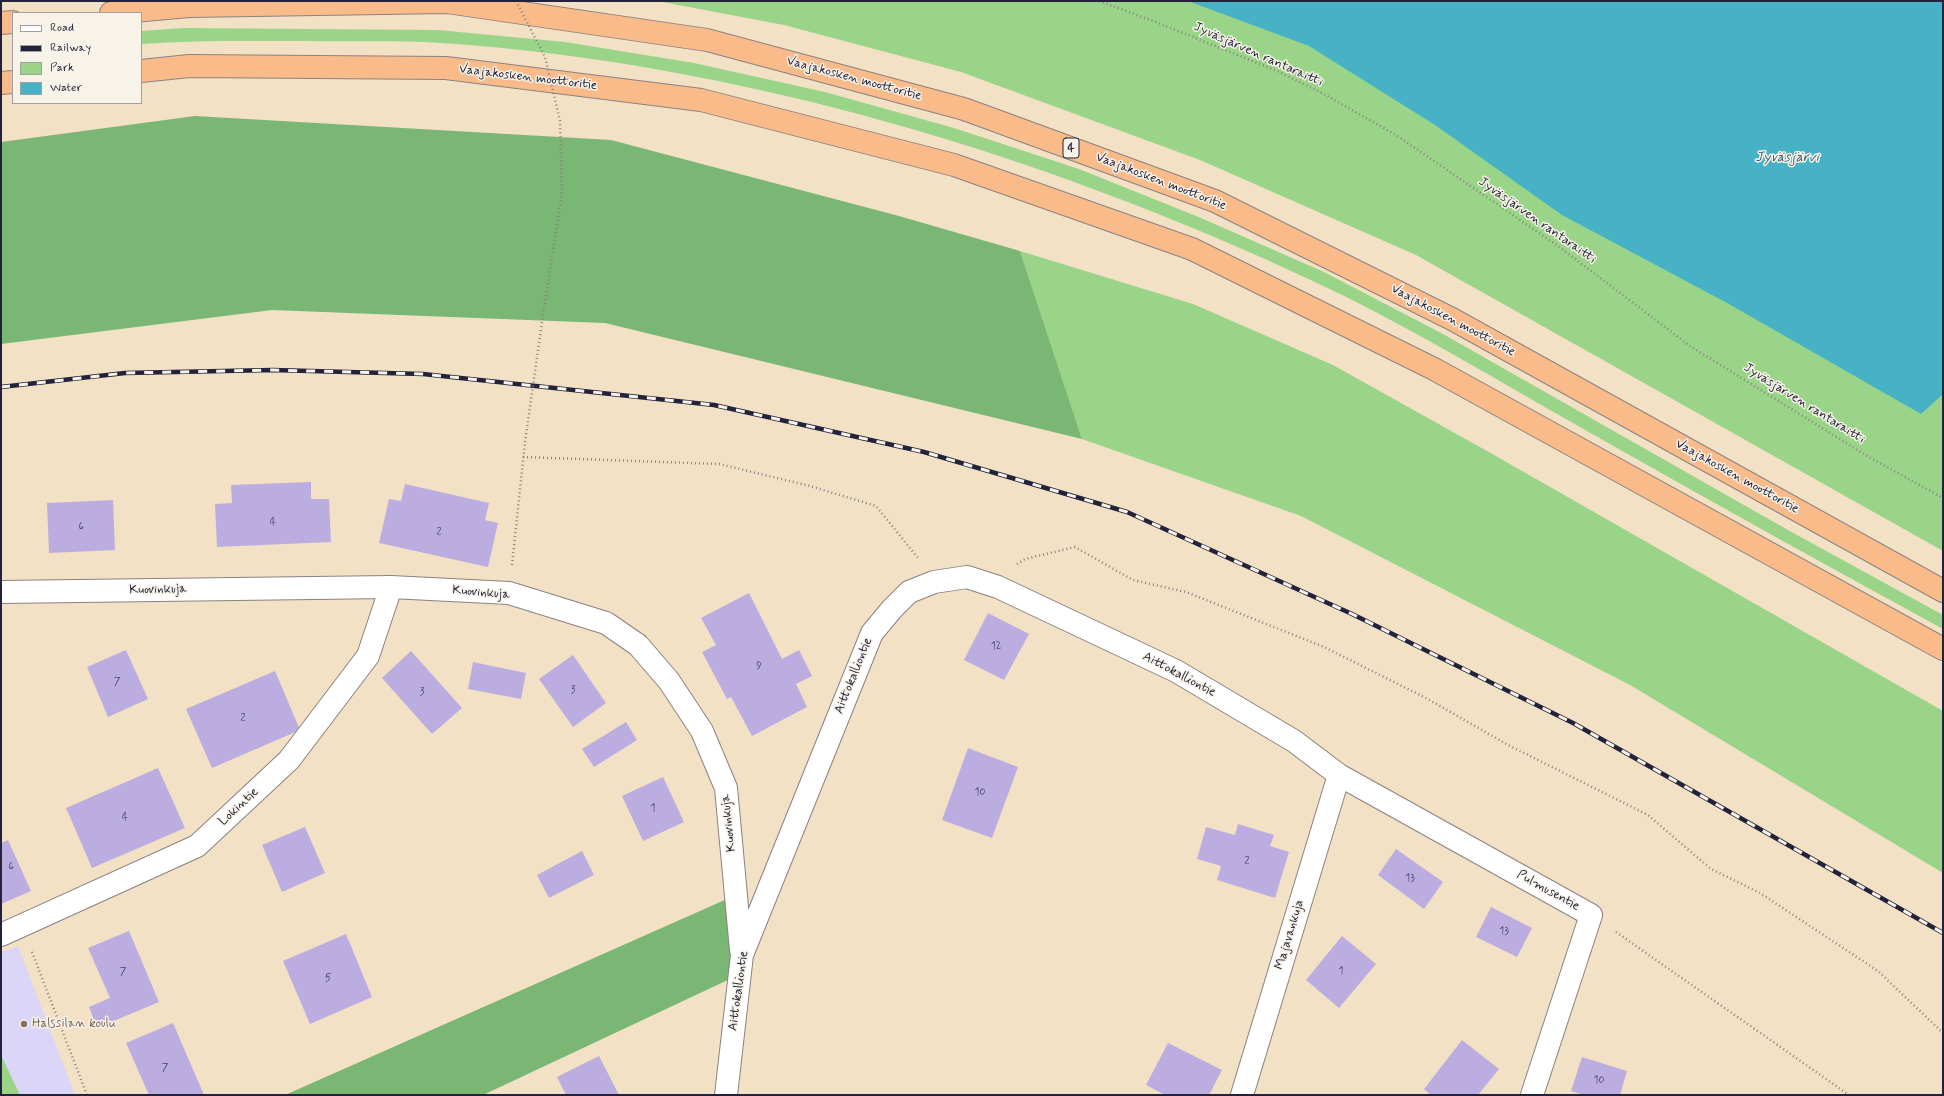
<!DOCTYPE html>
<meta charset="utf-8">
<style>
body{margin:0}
#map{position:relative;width:1944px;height:1096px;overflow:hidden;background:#f3e1c6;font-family:Mynerve,sans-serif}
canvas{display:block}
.frame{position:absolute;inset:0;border:2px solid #22223b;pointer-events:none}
.legend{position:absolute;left:12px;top:12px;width:130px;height:92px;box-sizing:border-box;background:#f7f3e8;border:1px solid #a29fa3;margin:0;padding:5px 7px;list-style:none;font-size:12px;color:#22223b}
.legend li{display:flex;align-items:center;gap:8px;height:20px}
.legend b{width:20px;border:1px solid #a29fa3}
</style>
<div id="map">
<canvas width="1944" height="1096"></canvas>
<div class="frame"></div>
<ul class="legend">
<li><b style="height:5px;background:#fff"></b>Road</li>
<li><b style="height:5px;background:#22223b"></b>Railway</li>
<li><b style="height:11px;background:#99d488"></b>Park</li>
<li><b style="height:11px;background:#47b1c6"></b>Water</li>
</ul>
</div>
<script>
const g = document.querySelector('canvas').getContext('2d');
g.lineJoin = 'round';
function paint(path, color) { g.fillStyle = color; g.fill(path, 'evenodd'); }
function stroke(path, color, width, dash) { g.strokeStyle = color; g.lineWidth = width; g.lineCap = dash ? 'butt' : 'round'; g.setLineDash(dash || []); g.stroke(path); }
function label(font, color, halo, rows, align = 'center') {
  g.font = font + ' Mynerve,sans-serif'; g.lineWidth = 3; g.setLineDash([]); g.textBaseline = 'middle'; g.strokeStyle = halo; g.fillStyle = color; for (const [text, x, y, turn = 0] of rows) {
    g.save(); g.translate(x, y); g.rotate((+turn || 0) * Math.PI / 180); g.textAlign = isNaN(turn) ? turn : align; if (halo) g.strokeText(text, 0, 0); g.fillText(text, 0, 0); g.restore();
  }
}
const built = new Path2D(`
 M18,946L75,1095H1V952Z`);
const green = new Path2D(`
 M657,1H1681L1943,235V551L1416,255L1200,160L961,72L784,25Z
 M184,28L438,30L565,42L694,63L825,92L954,128L1079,169L1201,218L1324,272L1443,334L1788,530L1943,615V629C1818,561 1694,492 1571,422C1487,374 1403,323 1315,282C1045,155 740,63 441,43C396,40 351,42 306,41C251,41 196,40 141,44V31Z
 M1020,251L1193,304L1333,365L1487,451L1943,711V873L1630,685L1301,516L1082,439Z
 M1,1055L20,1095H1Z`);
const forest = new Path2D(`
 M195,116L611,140L899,216L1020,251L1082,439L605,323L272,310L1,344V142Z
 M727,899L732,978L483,1095H285Z`);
const water = new Path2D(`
 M1188,1H1943V394L1921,414L1729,304L1562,215L1435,125L1309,46Z`);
const building = new Path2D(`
 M311,482V499H329L331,542L217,547L215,504L232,503L231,485Z
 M405,484L489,503L485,520L498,523L488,567L379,543L389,499L401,501Z
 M113,500L115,550L49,553L47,503Z
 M749,593L782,659L799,650L812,676L796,684L807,707L752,736L731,697L727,699L702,652L716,645L701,618Z
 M988,613L1029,634L1004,680L964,660Z
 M126,650L148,699L108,717L87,667Z
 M411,651L462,708L432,734L382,678Z
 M573,655L606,703L573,727L539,679Z
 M473,662L526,673L521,699L468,689Z
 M275,671L300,730L212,768L186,709Z
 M626,722L637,740L594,767L582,749Z
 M968,748L1018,767L992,838L942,820Z
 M158,768L185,828L92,868L66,808Z
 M663,777L684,822L643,841L622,796Z
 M1238,824L1274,835L1270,846L1289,852L1275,898L1217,880L1221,866L1197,859L1206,827L1235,835Z
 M305,827L325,873L282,892L262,845Z
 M8,840L31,891L1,904V843Z
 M1396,849L1443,882L1424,909L1378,875Z
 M582,851L594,875L549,898L537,875Z
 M1491,907L1532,928L1517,957L1476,937Z
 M129,931L159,1002L97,1028L89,1007L110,998L88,948Z
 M346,934L372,997L310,1024L283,961Z
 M1342,936L1376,964L1339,1008L1306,980Z
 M173,1023L204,1095H149L126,1043Z
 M1462,1040L1499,1069L1478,1095H1431L1424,1089Z
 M1168,1043L1222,1070L1209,1095H1165L1146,1085Z
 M599,1056L619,1095H566L557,1077Z
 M1582,1057L1627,1071L1620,1095H1584L1571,1091Z`);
const path = new Path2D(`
 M1099,1L1156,22L1277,71L1322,93L1396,135L1558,246L1690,346L1867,456L1943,498
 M544,308L562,193
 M523,457L719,464L810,486L876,506L918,558
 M1017,564L1025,559L1075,547L1133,580L1186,592L1324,647L1426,698L1508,745L1648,815L1711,869L1760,893L1878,971L1943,1033
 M512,565L525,442
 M1616,932L1849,1095
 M32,952L87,1095`);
const minor = new Path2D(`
 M1,592L391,587L509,593L606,623L638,645L669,681L702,731L726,788L741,950
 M1,935L197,846L289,760L368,656L391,587
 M726,1095L742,955L872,633L892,609L909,592L934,582L967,577L998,587L1176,671L1294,741L1339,775L1591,915L1532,1095
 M1242,1095L1339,775`);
const highway = new Path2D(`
 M111,13L189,6L447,2L707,40L964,109L1215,201L1452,319L1943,591
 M1,23L13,22
 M141,71L189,66L446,68L701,100L954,165L1192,249L1434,369L1943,649
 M1,83L13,82`);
const rail = new Path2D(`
 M1,387L125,373L273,370L423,374L714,405L924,452L1127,512L1352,614L1573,723L1943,933`);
const pathBridge = new Path2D(`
 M516,1L545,57L560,121L562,193
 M525,442L544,308`);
const markers = [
 [24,1024,4,"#8d6e63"]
];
const numberNames = [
 ["4",273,523],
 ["6",81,527],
 ["2",439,533],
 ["12",996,647],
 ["9",759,667],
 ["7",117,683],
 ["3",573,691],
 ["3",422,693],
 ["2",243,719],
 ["10",980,793],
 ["1",653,809],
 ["4",125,818],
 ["2",1247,862],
 ["6",11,867],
 ["13",1410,879],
 ["13",1504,932],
 ["1",1341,972],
 ["7",123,973],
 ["5",328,979],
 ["7",165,1069],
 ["10",1599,1081]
];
const shields = [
 [1071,148,16]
];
const shieldNames = [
 ["4",1071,148]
];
const streetNames = [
 ["Jyväsjärven rantaraitti",1258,55,24],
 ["Vaajakosken moottoritie",528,78,7],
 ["Vaajakosken moottoritie",854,79,15],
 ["Vaajakosken moottoritie",1161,182,21],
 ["Jyväsjärven rantaraitti",1537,221,35],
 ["Vaajakosken moottoritie",1453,321,28],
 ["Jyväsjärven rantaraitti",1804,404,32],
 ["Vaajakosken moottoritie",1737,477,29],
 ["Kuovinkuja",158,590,-1],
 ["Kuovinkuja",481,593,5],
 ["Aittokalliontie",1179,675,28],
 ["Aittokalliontie",854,676,-68],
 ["Lokintie",239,807,-43],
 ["Kuovinkuja",729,823,-96],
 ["Pulmusentie",1548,891,29],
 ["Majavankuja",1290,935,-73],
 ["Aittokalliontie",739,991,-82]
];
const educationNames = [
 ["Halssilan koulu",32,1024]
];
const waterNames = [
 ["Jyväsjärvi",1787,158]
];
paint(built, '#dbd6f7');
paint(green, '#99d488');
paint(forest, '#7ab674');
paint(water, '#47b1c6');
paint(building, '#bbade0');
stroke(minor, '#8a8280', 24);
stroke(highway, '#8a8280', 24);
stroke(path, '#8a8280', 2.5, [1, 3]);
stroke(minor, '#fff', 22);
stroke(highway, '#fabb8b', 22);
stroke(rail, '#22223b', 4.5);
stroke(rail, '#f7f3e8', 3, [9]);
stroke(pathBridge, '#8a8280', 2.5, [1, 3]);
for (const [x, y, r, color] of markers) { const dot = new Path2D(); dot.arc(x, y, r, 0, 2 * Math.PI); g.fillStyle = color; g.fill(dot); stroke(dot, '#f7f3e8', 1.5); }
label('11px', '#484564', null, numberNames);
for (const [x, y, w] of shields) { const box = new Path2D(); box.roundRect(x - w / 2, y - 10, w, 20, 3); g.fillStyle = '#f7f3e8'; g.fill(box); stroke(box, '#22223b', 1); }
label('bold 12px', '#22223b', null, shieldNames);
label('13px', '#22223b', '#f7f3e8', streetNames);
label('13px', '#785e54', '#f7f3e8', educationNames, 'left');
label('italic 14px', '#315b73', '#f7f3e8', waterNames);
</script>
